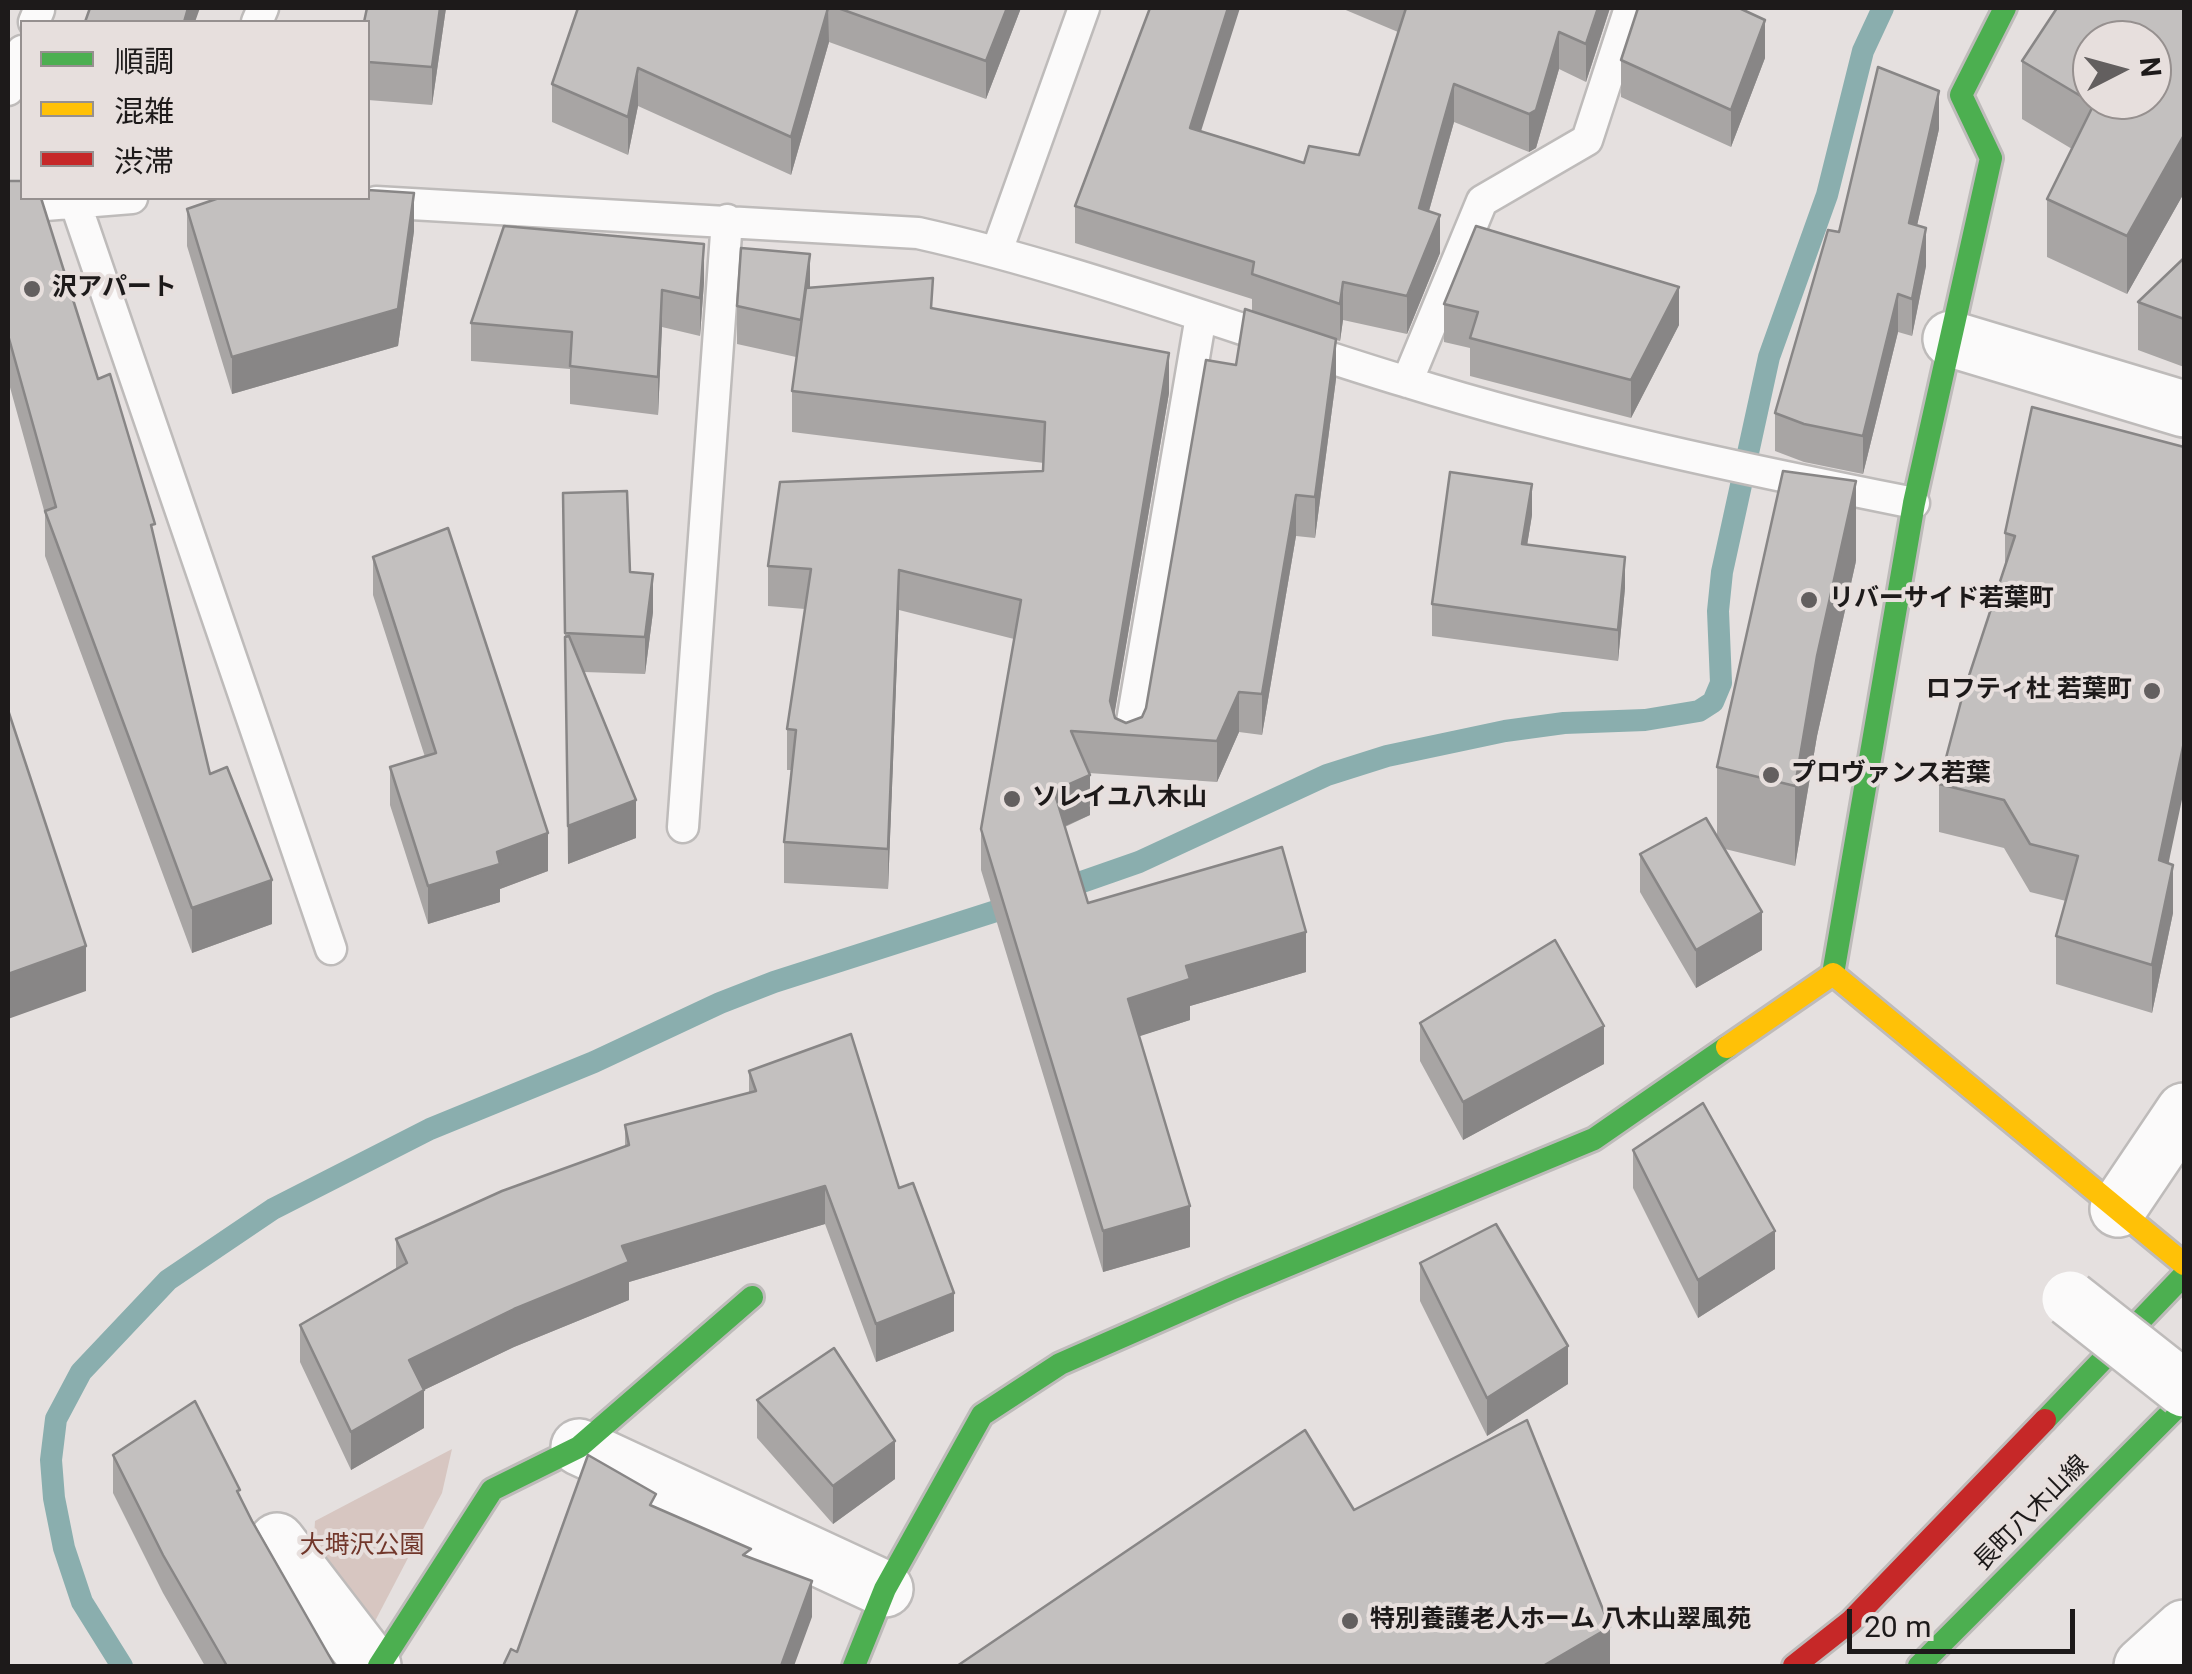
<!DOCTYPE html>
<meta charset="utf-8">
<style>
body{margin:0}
#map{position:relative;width:2192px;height:1674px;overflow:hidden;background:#e5e0df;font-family:Roboto,"Noto Sans JP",sans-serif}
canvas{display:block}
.frame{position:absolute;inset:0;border:10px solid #1d1a1a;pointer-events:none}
.legend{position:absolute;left:20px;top:20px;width:350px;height:180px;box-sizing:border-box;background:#e7dfdd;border:2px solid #96908f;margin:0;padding:12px 18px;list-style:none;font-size:30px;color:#1d1a1a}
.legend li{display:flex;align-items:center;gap:20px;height:50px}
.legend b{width:50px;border:2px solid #96908f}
.north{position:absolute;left:2072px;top:20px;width:100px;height:100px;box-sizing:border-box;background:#e7dfdd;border:2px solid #96908f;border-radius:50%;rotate:84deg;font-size:28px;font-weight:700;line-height:40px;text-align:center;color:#1d1a1a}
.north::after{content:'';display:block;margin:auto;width:35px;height:45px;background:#635f5f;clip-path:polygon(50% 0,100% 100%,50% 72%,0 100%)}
.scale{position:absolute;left:1847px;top:1609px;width:228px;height:45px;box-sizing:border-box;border:5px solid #1d1a1a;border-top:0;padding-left:12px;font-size:30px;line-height:35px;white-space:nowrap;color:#1d1a1a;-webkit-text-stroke:8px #e7dfdd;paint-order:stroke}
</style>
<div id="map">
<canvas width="2192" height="1674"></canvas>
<div class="frame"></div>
<ul class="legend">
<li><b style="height:12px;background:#4caf50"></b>順調</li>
<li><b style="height:12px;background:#ffc107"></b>混雑</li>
<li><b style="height:12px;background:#c62828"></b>渋滞</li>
</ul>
<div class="north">N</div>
<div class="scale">20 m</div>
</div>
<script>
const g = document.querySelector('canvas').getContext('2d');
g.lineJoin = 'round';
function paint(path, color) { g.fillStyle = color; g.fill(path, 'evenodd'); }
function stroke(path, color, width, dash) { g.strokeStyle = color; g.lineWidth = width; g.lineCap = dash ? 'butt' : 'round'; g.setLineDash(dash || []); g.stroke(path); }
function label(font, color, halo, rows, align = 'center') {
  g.font = font + ' Roboto,"Noto Sans JP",sans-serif'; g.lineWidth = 8; g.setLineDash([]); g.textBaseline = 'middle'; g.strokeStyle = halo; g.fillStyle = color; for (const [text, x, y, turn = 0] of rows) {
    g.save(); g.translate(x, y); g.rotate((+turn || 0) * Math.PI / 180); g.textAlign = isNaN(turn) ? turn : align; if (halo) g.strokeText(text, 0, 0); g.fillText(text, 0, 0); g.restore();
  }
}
const green = new Path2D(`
 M452,1449L442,1493L373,1625L313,1552L315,1521Z`);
const stream = new Path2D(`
 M1056,891L1139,862L1327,775L1387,756L1505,731L1564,723L1645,720L1699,711L1713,702L1721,683L1718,611L1722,572L1769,357L1827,195L1863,51L1883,8
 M122,1666L82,1602L64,1548L54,1498L51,1460L56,1419L81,1372L168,1280L273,1209L430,1129L594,1062L720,1003L774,982L1021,903`);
const lane = new Path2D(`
 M34,22L39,10
 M257,22L263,8
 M8,90L22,51
 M75,202L331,949
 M376,202L918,233C1083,270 1242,332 1404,381C1571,433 1743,469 1914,503
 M8,208L132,198
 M997,251L1084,8
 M1407,382L1482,201L1587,140L1630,8
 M1128,745L1201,316
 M683,827L727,220`);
const street = new Path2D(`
 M1951,339L2184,409
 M2118,1209L2184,1111
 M579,1447L885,1589
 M277,1541L373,1666
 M2142,1666L2184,1628`);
const fast = new Path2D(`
 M1833,974L1914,503L1991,158L1961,95L2005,8
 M2045,1420L2184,1275
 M379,1666L492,1490L579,1447L752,1297
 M854,1666L885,1589L982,1415L1060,1364L1231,1289L1594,1139L1727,1047
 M1919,1666L2184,1400`);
const slow = new Path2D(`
 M1727,1047L1833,974L2184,1264`);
const jam = new Path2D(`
 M1794,1666L1851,1621L2045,1420`);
const streetBridge = new Path2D(`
 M2070,1299L2184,1389`);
const wall = new Path2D(`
 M446,8L432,105L368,100V22Z
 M578,8H1021L986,99L829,42L791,175L638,106L628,155L552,122V84Z
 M1341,8H1610L1586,82L1559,69L1536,148L1529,152L1454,122L1429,211L1440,253L1407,334L1343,320L1340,341L1336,340V379L1315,538L1296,536L1262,735L1239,732L1217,782L1089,773L1090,815L1065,827L1088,903L1306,972L1190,1006V1020L1139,1036L1190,1247L1103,1272L981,870V829L1014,639L899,610L888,889L784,883V842L792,770H787V729L805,609L768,606V566L1043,471L1044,463L792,432V391L796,357L737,344V306L810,287L933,308L1169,393L1114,715L1115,718L1126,723L1142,717L1146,708L1252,311V299L1075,243V206L1201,131L1304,163L1359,155L1398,32Z
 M2184,8V193L2127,294L2047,257V199L2072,149L2022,119V61Z
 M1765,58L1731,147L1621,97V60Z
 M1939,129L1917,225L1926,266L1912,336L1898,332L1863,474L1804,462L1775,451V413L1839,232Z
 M8,181L98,379L155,540L210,774L272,924L192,953L45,556V514L8,380Z
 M187,209L414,231L398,346L232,394L187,246Z
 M2184,258V367L2138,350V302Z
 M704,282L700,336L662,327L658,415L570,404V369L471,361V323Z
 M1444,304L1679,325L1631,418L1470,376V348L1444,342Z
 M2184,447L2169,864L2173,913L2152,1013L2056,984V936L2066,901L2030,892L2004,848L1939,832V784L2005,566V533Z
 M563,493L630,572L653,612L645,674L584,672L636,838L568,864Z
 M1532,515L1527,545L1625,588L1618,661L1432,636V604Z
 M373,557L548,871L500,889V902L428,924L390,805V767L425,757L373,595Z
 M1856,561L1817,736L1795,866L1725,849L1762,950L1696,988L1640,892V854L1717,836V767Z
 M1420,1023L1604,1064L1463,1140L1420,1061Z
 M749,1071L899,1188L954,1331L876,1362L825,1224L629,1282V1300L514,1347L424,1390V1428L351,1470L300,1362V1325L396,1270V1239L625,1147V1125L749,1093Z
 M1633,1150L1775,1269L1698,1318L1633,1188Z
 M1420,1263L1568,1384L1487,1436L1420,1301Z
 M757,1400L895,1479L833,1524L757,1438Z
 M113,1455L240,1498L335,1666H205L163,1593L113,1493Z`);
const shadedWall = new Path2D(`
 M188,8H200L195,22H184Z
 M440,8H446L432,105V67Z
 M828,8L829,42L791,175V137Z
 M1007,8H1021L986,99V61Z
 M1228,8H1240L1190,166V128Z
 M1598,8H1610L1586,82V44Z
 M1765,20V58L1731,147V110Z
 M1559,32V69L1536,148L1529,152V114Z
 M638,68V106L628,155V117Z
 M1454,84V122L1419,246V208Z
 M1939,91V129L1909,261V223Z
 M2184,135V193L2127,294V236Z
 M414,193V231L398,346L232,394V357Z
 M1440,215V253L1407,334V296Z
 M1926,228V266L1912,336V299Z
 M704,244V282L700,336V298Z
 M810,254V292L801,320Z
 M1343,282V320L1340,341V304Z
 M1679,287V325L1631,418V380Z
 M662,290V327L658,415V377Z
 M1898,294V332L1863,474V436Z
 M1336,339V379L1315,538V497Z
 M1169,353V393L1111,734L1110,701Z
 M1856,481V561L1817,736L1795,866V786L1817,656Z
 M1532,484V515L1522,576V544Z
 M1296,495V536L1262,735V694Z
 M1625,557V588L1618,661V630Z
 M899,570V610L888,889V849Z
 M653,574V612L645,674V637Z
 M1239,692V732L1217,782V741Z
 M2184,742V790L2159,908V860Z
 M1090,775V815L1054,831V791Z
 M636,800V838L568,864V826Z
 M548,833V871L500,889V902L428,924V886L497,852Z
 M2173,865V913L2152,1013V965Z
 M272,880V924L192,953V908Z
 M1762,912V950L1696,988V950Z
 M1306,932V972L1190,1006V1020L1128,1040V999L1186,966Z
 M86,946V991L8,1019V974Z
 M1604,1026V1064L1463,1140V1102Z
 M825,1186V1224L629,1282V1300L514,1347L424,1390V1428L351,1470V1432L409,1360L622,1246Z
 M1190,1206V1247L1103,1272V1231Z
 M1775,1231V1269L1698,1318V1280Z
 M954,1293V1331L876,1362V1324Z
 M1568,1346V1384L1487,1436V1398Z
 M895,1441V1479L833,1524V1486Z
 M812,1581V1617L794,1666H781Z
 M1610,1627V1666H1543Z`);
const building = new Path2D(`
 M90,8H188L184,22H85Z
 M367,8H440L432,67L368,62V22H364Z
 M578,8H828L791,137L638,68L628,117L552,84Z
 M838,8H1007L986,61Z
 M1150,8H1228L1190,128L1304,163L1309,146L1359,155L1406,8H1598L1586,44L1559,32L1536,110L1529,114L1454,84L1419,208L1440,215L1407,296L1343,282L1340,304L1252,274L1254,262L1075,206Z
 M1638,8H1739L1765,20L1731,110L1621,60Z
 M2057,8H2184V135L2127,236L2047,199L2094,104L2022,61ZM2092,40H2152V100H2092Z
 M1878,67L1939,91L1909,223L1926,228L1912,299L1898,294L1863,436L1804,424L1775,413L1828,230L1839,232Z
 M8,181H22V198H41L98,379L110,374L155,524L151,525L210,774L227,767L272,880L192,908L45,511L56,507L8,335Z
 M368,190L414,193L398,309L232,357L187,209L219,198H368Z
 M504,226L704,244L700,298L662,290L658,377L570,366L572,332L471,323Z
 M1476,226L1679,287L1631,380L1470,338L1478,312L1444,304Z
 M741,248L810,254L801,320L737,306Z
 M2184,258V319L2138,302Z
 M933,278L931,308L1169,353L1110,701L1115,718L1126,723L1142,717L1146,708L1206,360L1236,365L1245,309L1336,339L1315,497L1296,495L1262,694L1239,692L1217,741L1071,731L1090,775L1054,791L1088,903L1282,847L1306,932L1186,966L1190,979L1128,999L1190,1206L1103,1231L981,829L1021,600L899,570L888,849L784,842L796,730L787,729L811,569L768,566L780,482L1043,471L1045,422L792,391L806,288Z
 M2032,407L2184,447V742L2159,860L2173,865L2152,965L2056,936L2078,856L2030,844L2004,800L1939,784L1963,694L2015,536L2005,533Z
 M1783,471L1856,481L1817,656L1795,786L1717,767Z
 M1450,472L1532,484L1522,544L1625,557L1618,630L1432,604Z
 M627,491L630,572L653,574L645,637L565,633L563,493Z
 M448,528L548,833L497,852L500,864L428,886L390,767L436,753L373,557Z
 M569,636L636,800L568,826L565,637Z
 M8,710L86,946L8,974Z
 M1706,818L1762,912L1696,950L1640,854Z
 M1555,940L1604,1026L1463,1102L1420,1023Z
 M851,1034L899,1188L913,1183L954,1293L876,1324L825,1186L622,1246L629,1262L514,1309L409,1360L424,1390L351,1432L300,1325L407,1263L396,1239L502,1191L629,1145L625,1125L756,1091L749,1071Z
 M1703,1103L1775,1231L1698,1280L1633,1150Z
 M1496,1224L1568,1346L1487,1398L1420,1263Z
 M834,1348L895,1441L833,1486L757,1400Z
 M195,1401L240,1490L237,1491L252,1521L335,1666H227L163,1555L113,1455Z
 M1527,1420L1610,1627L1543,1666H957L1305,1430L1354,1510Z
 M588,1455L656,1494L650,1505L751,1549L743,1555L812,1581L781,1666H503L511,1649L517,1652Z`);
const markers = [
 [32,289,10,"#635f5f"],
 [1809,600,10,"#635f5f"],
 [2152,691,10,"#635f5f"],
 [1771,775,10,"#635f5f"],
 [1012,799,10,"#635f5f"],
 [1350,1621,10,"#635f5f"]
];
const poiNames = [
 ["沢アパート",52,289],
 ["リバーサイド若葉町",1829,600],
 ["ロフティ杜 若葉町",2132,691,"right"],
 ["プロヴァンス若葉",1791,775],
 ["ソレイユ八木山",1032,799],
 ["特別養護老人ホーム 八木山翠風苑",1370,1621]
];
const streetNames = [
 ["長町八木山線",2032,1514,-45]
];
const parkNames = [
 ["大塒沢公園",362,1547]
];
paint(green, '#d7c6c1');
stroke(stream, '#8aaeae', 22);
stroke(lane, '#bebbba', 35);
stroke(street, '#bebbba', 60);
stroke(fast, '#bebbba', 28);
stroke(slow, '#bebbba', 28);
stroke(jam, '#bebbba', 28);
stroke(lane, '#fbfafa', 30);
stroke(street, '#fbfafa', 55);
stroke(fast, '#4caf50', 22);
stroke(slow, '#ffc107', 22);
stroke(jam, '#c62828', 22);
stroke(streetBridge, '#bebbba', 60, []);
stroke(streetBridge, '#fbfafa', 55);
paint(wall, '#a8a5a4');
paint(shadedWall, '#888686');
paint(building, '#c3c0bf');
stroke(building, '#888686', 2.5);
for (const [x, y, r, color] of markers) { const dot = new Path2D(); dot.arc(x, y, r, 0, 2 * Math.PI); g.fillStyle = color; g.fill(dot); stroke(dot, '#e7dfdd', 4); }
label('bold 25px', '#1d1a1a', '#e7dfdd', poiNames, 'left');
label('25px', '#1d1a1a', '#e7dfdd', streetNames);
label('25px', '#71362a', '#e7dfdd', parkNames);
</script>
